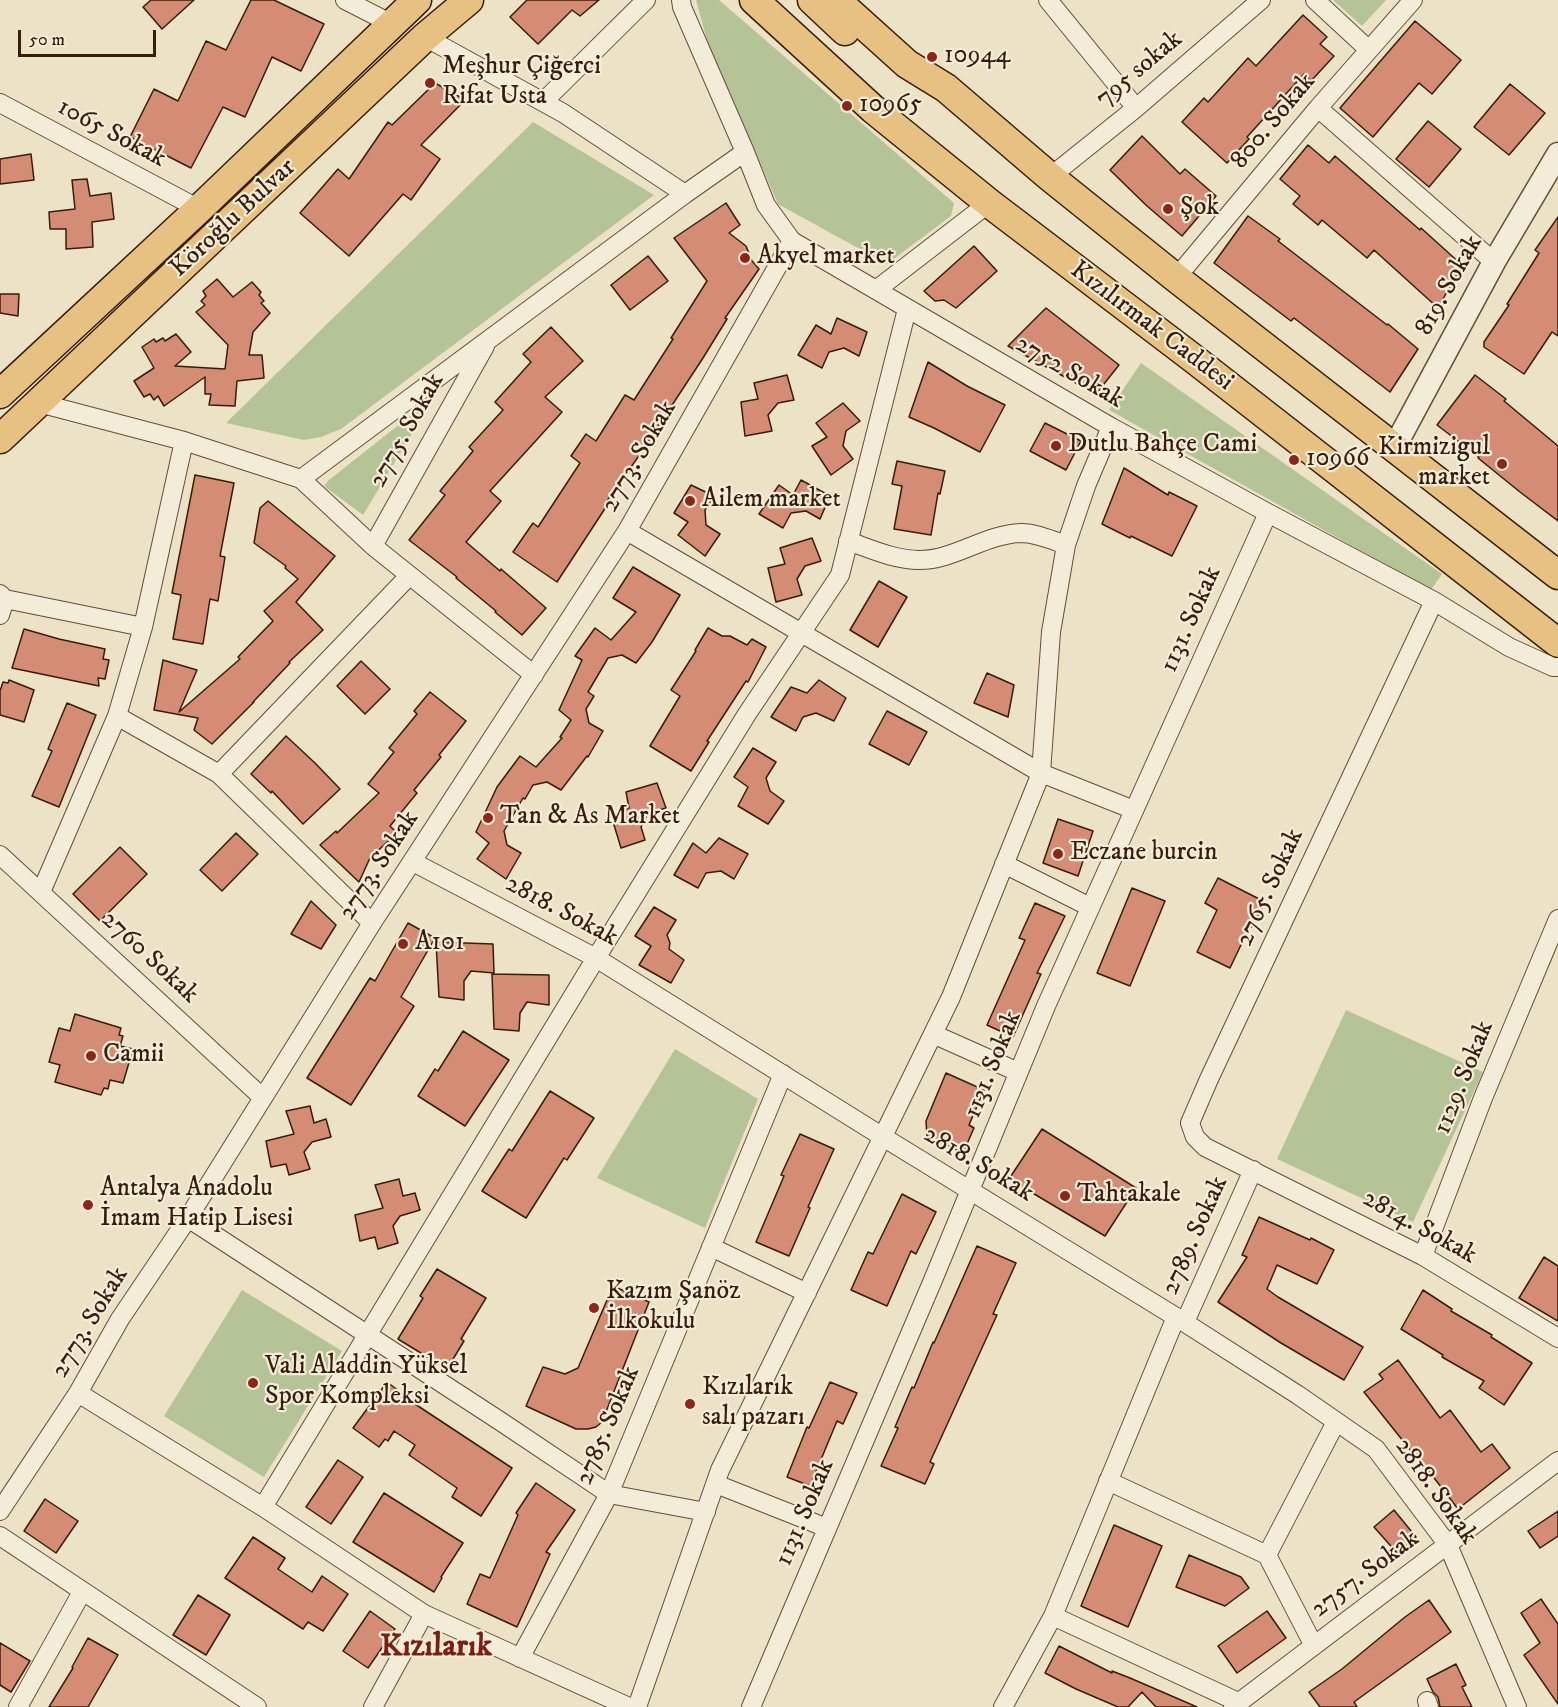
<!DOCTYPE html>
<meta charset="utf-8">
<style>
body{margin:0}
#map{position:relative;width:1558px;height:1707px;overflow:hidden;background:#ece2c5;font-family:"IM FELL DW Pica",serif}
canvas{display:block}
.scale{position:absolute;left:18px;top:30px;width:138px;height:27px;box-sizing:border-box;border:3px solid #371d0a;border-top:0;padding-left:8px;font-size:18px;line-height:21px;white-space:nowrap;color:#371d0a;-webkit-text-stroke:4px #f3ecd9;paint-order:stroke}
</style>
<div id="map">
<canvas width="1558" height="1707"></canvas>
<div class="scale">50 m</div>
</div>
<script>
const g = document.querySelector('canvas').getContext('2d');
g.lineJoin = 'round';
function paint(path, color) { g.fillStyle = color; g.fill(path, 'evenodd'); }
function stroke(path, color, width, dash) { g.strokeStyle = color; g.lineWidth = width; g.lineCap = dash ? 'butt' : 'round'; g.setLineDash(dash || []); g.stroke(path); }
function label(font, color, halo, rows, align = 'center') {
  g.font = font + ' "IM FELL DW Pica",serif'; g.lineWidth = 4.5; g.setLineDash([]); g.textBaseline = 'middle'; g.strokeStyle = halo; g.fillStyle = color; for (const [text, x, y, turn = 0] of rows) {
    g.save(); g.translate(x, y); g.rotate((+turn || 0) * Math.PI / 180); g.textAlign = isNaN(turn) ? turn : align; if (halo) g.strokeText(text, 0, 0); g.fillText(text, 0, 0); g.restore();
  }
}
const green = new Path2D(`
 M696,0H719L954,203L951,216L887,264L778,204L708,44Z
 M1333,0H1386L1362,26Z
 M533,122L654,195L341,429L321,437L304,440L226,423Z
 M1141,363L1442,574L1431,590L1109,410Z
 M434,397L363,515L324,486L329,480Z
 M1346,1010L1483,1072L1413,1222L1277,1159Z
 M675,1049L758,1099L705,1228L597,1178Z
 M242,1290L342,1351L264,1477L164,1416Z`);
const building = new Path2D(`
 M151,0H194L162,29L143,7Z
 M251,0H274L324,24L301,71L272,57L245,117L223,107L191,168L130,137L154,89L178,101L206,41L226,50Z
 M527,0H599L580,16L572,10L538,44L510,17Z
 M1303,15L1327,37L1320,44L1334,56L1311,81L1304,74L1247,137L1249,139L1227,163L1182,122L1204,98L1208,102L1248,58L1256,66Z
 M1415,21L1461,60L1432,94L1419,83L1373,137L1340,108Z
 M435,83L465,100L421,145L440,159L411,200L403,194L349,256L300,213L338,169L349,179L388,122L392,125Z
 M1510,84L1545,113L1509,155L1474,127Z
 M1428,121L1461,149L1429,187L1396,159Z
 M1142,136L1180,174L1185,169L1216,196L1182,236L1147,206L1110,170Z
 M1308,145L1329,163L1335,156L1420,230L1421,228L1462,265L1438,308L1374,250L1367,258L1322,220L1318,225L1293,204L1300,196L1280,179Z
 M31,154L34,180L0,184V159Z
 M87,179L90,196L111,193L114,219L92,222L93,247L66,249V229H50L49,212L75,209L72,180Z
 M726,203L740,225L729,233L746,246L752,261L759,269L725,318L727,319L703,358L636,460L604,505L606,507L557,582L513,552L533,523L538,527L580,463L571,456L586,434L596,441L625,395L634,400L673,339L671,338L707,281L674,238Z
 M1248,216L1280,239L1278,241L1387,325L1388,324L1418,349L1390,392L1294,318L1291,321L1214,263Z
 M1558,217V336L1552,332L1524,374L1484,347V342L1509,305L1507,304L1539,253L1535,250Z
 M974,246L997,271L956,308L944,300L935,301L924,291Z
 M648,256L668,281L630,310L611,285Z
 M217,279L233,297L252,282L261,292L259,295L264,301L261,303L270,313L253,332L249,355H262L264,378L237,381L235,406L209,405L211,394H205V377L164,406L158,396L154,400L150,394L144,397L134,381L154,368L142,347L154,339L156,342L163,338L165,341L176,334L191,352L175,366L225,369L228,345L196,312L205,305L201,301L206,296L203,291Z
 M0,294H19L18,316L0,313Z
 M1046,308L1119,365L1096,394L1008,346Z
 M837,318L867,332L859,356L844,348L829,352L822,368L798,355L816,325L831,334Z
 M551,327L583,361L545,397L562,412L490,491L501,501L466,542L500,571L501,569L546,608L522,635L495,612L496,611L456,578L457,577L409,540L445,495L440,491L473,451L469,447L503,410L495,402L531,362L523,354Z
 M928,362L967,386L1005,405L980,452L934,428L909,417Z
 M787,375L794,400L778,403L768,415L772,431L745,436L741,402L758,399L754,383Z
 M1475,375L1506,399L1504,401L1558,446V521L1520,492L1478,458L1479,457L1437,425Z
 M843,403L860,421L846,431L843,446L853,459L831,475L812,446L827,437L816,423Z
 M1045,423L1081,441L1066,470L1030,451Z
 M897,461L945,471L940,494L938,493L931,535L894,529L902,486L892,484Z
 M1124,468L1168,495L1169,492L1197,506L1172,556L1131,536L1130,538L1102,524Z
 M195,475L234,483L220,556L225,557L218,601L210,599L203,644L173,639L181,595L172,593Z
 M801,480L830,496L820,519L806,511L791,513L783,528L759,514L779,485L793,495Z
 M691,485L714,496L705,510L706,525L720,534L705,556L678,535L688,522L674,513Z
 M268,501L335,556L296,602L323,630L289,662L290,663L253,702H254L212,744L194,730L198,718L154,710L163,660L197,670L179,712L240,659L238,657L273,621L264,611L298,579L285,568L286,566L254,543L260,508Z
 M812,538L821,561L805,566L797,579L802,595L776,602L768,568L785,564L780,548Z
 M633,567L680,595L652,642L636,663L622,655L608,658L588,692L594,696L586,709L589,723L603,731L588,757L587,756L561,790L547,782L533,785L525,799L523,798L504,831L507,845L521,853L506,879L477,859L489,843L476,832L497,787L520,756L536,767L562,738L560,737L571,720L559,710L582,660L575,656L595,628L611,640L636,612L613,598Z
 M879,581L907,597L878,647L850,630Z
 M708,628L722,636H730L747,645L752,639L766,647L748,682L746,681L707,741L709,742L691,771L650,746L680,696L671,690L696,651L695,650Z
 M24,629L59,639L105,649L103,659L109,660L105,679L98,678L99,686L12,668Z
 M361,661L390,689L365,714L337,686Z
 M987,673L1014,685L1008,717L974,703Z
 M9,680L34,690L24,722L0,715V691L3,682L8,683Z
 M819,680L846,698L834,721L816,713L803,717L796,731L771,717L791,687L807,693Z
 M430,692L466,721L439,755L441,757L414,790L417,793L390,826L397,833L370,858L359,882L320,845L336,831L337,833L379,793L368,784L394,752L389,748L417,714L414,711Z
 M67,703L96,715L59,807L32,796L52,751L48,749Z
 M887,711L927,732L909,765L869,744Z
 M286,736L315,763L340,789L303,824L272,791L271,793L251,774Z
 M753,748L776,762L766,778L770,791L784,801L768,824L738,806L748,787L734,777Z
 M657,783L666,808L648,813L641,827L645,840L621,848L611,815L629,808L626,792Z
 M1058,819L1093,831L1078,876L1043,863Z
 M236,833L258,854L222,891L200,870Z
 M719,838L748,854L734,879L721,871L706,873L698,888L674,875L693,843L706,853Z
 M120,847L147,874L100,921L73,894Z
 M1218,878L1265,902L1252,927L1250,926L1230,968L1197,952L1217,910L1205,903Z
 M1132,888L1165,901L1130,986L1097,973Z
 M311,901L336,925L321,949L291,934Z
 M1035,903L1065,916L1037,973L1041,974L1013,1037L987,1025L1025,940L1019,938Z
 M654,907L676,920L667,935L670,943L669,949L684,960L671,983L639,965L651,946L635,936Z
 M408,923L435,938L401,997L414,1006L351,1105L307,1078L370,978L375,981Z
 M436,942L493,944L494,973L471,971L464,981V1000L439,997Z
 M492,974L549,975V1005L527,1002L520,1013L519,1031L494,1029Z
 M75,1014L121,1028L119,1035L123,1036L120,1046L133,1049L123,1083L110,1080L108,1089L104,1088L101,1095L55,1082L60,1065L49,1062L59,1028L70,1031Z
 M463,1031L509,1060L465,1126L418,1096L435,1069L438,1071Z
 M946,1073L984,1090L969,1125L974,1128L963,1153L927,1136L926,1121Z
 M550,1091L594,1118L567,1160L564,1158L526,1218L482,1191L509,1149L512,1151Z
 M310,1106L314,1123L326,1119L331,1137L312,1142L304,1152L310,1169L289,1175L286,1164L271,1167L266,1141L294,1134L286,1111Z
 M1042,1129L1136,1188L1105,1236L1009,1179Z
 M800,1134L834,1149L808,1207L810,1208L789,1256L756,1242L784,1176L781,1175Z
 M399,1179L403,1196L415,1193L420,1210L400,1216L393,1226L398,1243L378,1249L375,1237L360,1241L355,1215L383,1208L375,1185Z
 M902,1194L936,1212L916,1254L911,1251L887,1306L851,1290L868,1252L873,1254Z
 M1259,1217L1310,1240L1311,1238L1334,1250L1317,1284L1277,1265L1267,1289L1278,1297L1363,1347L1344,1380L1281,1343L1218,1302L1247,1257L1242,1255Z
 M977,1246L1016,1263L993,1314L997,1315L930,1462L934,1464L925,1484L881,1466L898,1428L895,1427L912,1387L914,1388L933,1342L934,1343Z
 M1544,1257L1558,1266V1321L1519,1298Z
 M437,1269L486,1298L461,1339L464,1341L447,1369L398,1339L423,1298L420,1296Z
 M613,1286L649,1302L602,1422L596,1427L588,1429H576L526,1406L543,1367L565,1374L578,1368Z
 M1423,1290L1452,1309L1451,1311L1492,1335L1491,1337L1532,1363L1504,1405L1479,1388L1484,1381L1442,1357L1443,1355L1401,1329Z
 M1398,1360L1440,1418L1450,1410L1481,1452L1492,1444L1510,1468L1458,1509L1428,1470L1427,1471L1364,1392L1383,1379L1379,1374Z
 M387,1382L412,1401V1402L512,1468L481,1516L452,1497L457,1488L409,1455L415,1445L394,1431L388,1441L385,1439L379,1447L353,1428Z
 M830,1382L857,1393L843,1424L837,1421L810,1486L787,1477L807,1427L809,1428Z
 M338,1460L363,1477L331,1524L306,1507Z
 M536,1483L575,1510L546,1552L550,1554L517,1627L467,1604L480,1574L490,1578L518,1515L516,1513Z
 M384,1493L463,1543L441,1577L442,1578L434,1592L353,1542Z
 M45,1499L78,1521L56,1553L24,1531Z
 M1394,1510L1416,1537L1397,1553L1374,1527Z
 M1558,1511V1536L1540,1548L1528,1531Z
 M1114,1525L1162,1546L1128,1627L1081,1606Z
 M253,1537L285,1558L278,1569L312,1592L322,1576L348,1594L323,1631L308,1622L303,1629L225,1578Z
 M1189,1555L1241,1577L1249,1588L1225,1606L1176,1587Z
 M198,1595L230,1615L206,1655L173,1635Z
 M1541,1599L1558,1624V1704L1524,1655L1540,1643L1521,1613Z
 M1429,1600L1451,1632L1354,1702L1357,1707H1320L1309,1692L1342,1669L1405,1617Z
 M370,1611L395,1629L368,1668L343,1651Z
 M1267,1611L1286,1638L1237,1673L1218,1646Z
 M88,1638L118,1655L88,1707H49L73,1668L72,1667Z
 M0,1643L30,1661L11,1692L0,1685Z
 M1059,1646L1112,1673V1671L1130,1678L1197,1707H1156L1142,1692L1128,1707H1118L1076,1689L1045,1673Z
 M1456,1664L1466,1685L1462,1687L1472,1707H1440L1438,1697L1433,1692L1427,1679Z`);
const minor = new Path2D(`
 M345,0L392,24
 M681,0L682,7L745,152L766,205L792,241L1111,427L1268,513L1434,601L1509,647L1553,667H1558
 M1048,0L1136,108
 M1315,0L1369,50
 M425,37L563,113L685,194
 M543,102L646,0
 M0,103L199,209
 M1318,108L1494,262
 M1050,177L1136,108L1261,0
 M1176,278L1318,108L1413,0
 M876,290L989,203
 M39,403L184,441L301,479L373,546L534,675
 M301,479L685,194L745,152
 M627,531L1041,773L1134,810
 M848,541C871,549 895,560 919,560C955,560 985,534 1021,533C1036,533 1052,540 1066,545
 M373,546L485,346
 M0,594L5,599L0,615
 M5,599L143,627
 M1434,601L1209,1079L1190,1123L1195,1137L1205,1147L1423,1256L1558,1338
 M117,716L219,774L372,923
 M219,774L409,576
 M0,855L263,1098
 M413,862L596,958L883,1137L1176,1317L1298,1395L1376,1449L1448,1545L1517,1707
 M1004,864L1090,907
 M41,892L117,716L143,627L184,441
 M933,1034L1018,1072
 M188,1218L500,1421L609,1494L706,1512
 M711,1247L807,1293
 M1423,1256L1483,1098L1558,919
 M1185,1322L1253,1170
 M78,1393L263,1507L424,1614L629,1707
 M1108,1481L1267,1555L1314,1646
 M716,1484L827,1528
 M263,1507L596,958L747,714L840,575L907,309
 M0,1511L78,1393L120,1319L188,1218L372,923L627,531L792,241
 M0,1536L257,1707
 M1267,1555L1336,1422
 M1053,1616L1238,1702
 M520,1658L609,1494L783,1074
 M1427,1701L1429,1707
 M18,1707L82,1592
 M373,1707L424,1614
 M637,1707L720,1470L951,997L1041,773L1051,632L1066,545L1086,486L1111,427
 M751,1707L933,1280L1046,1006L1268,513
 M1003,1707L1053,1616L1176,1317
 M1233,1707L1558,1461`);
const tertiary = new Path2D(`
 M1394,448L1494,262L1558,154`);
const primary = new Path2D(`
 M754,0L873,109L989,203L1194,359L1558,643
 M812,0L845,31
 M836,0L907,64L946,88L1050,177L1176,278L1558,575
 M0,394L199,209L417,0
 M0,439L425,37L469,0`);
const markers = [
 [932,57,6,"#8f2418"],
 [430,83,6,"#8f2418"],
 [847,106,6,"#8f2418"],
 [1168,209,6,"#8f2418"],
 [745,258,6,"#8f2418"],
 [1056,446,6,"#8f2418"],
 [1294,460,6,"#8f2418"],
 [1502,464,6,"#8f2418"],
 [690,501,6,"#8f2418"],
 [488,818,6,"#8f2418"],
 [1058,854,6,"#8f2418"],
 [403,944,6,"#8f2418"],
 [91,1056,6,"#8f2418"],
 [1065,1196,6,"#8f2418"],
 [88,1205,6,"#8f2418"],
 [594,1308,6,"#8f2418"],
 [253,1383,6,"#8f2418"],
 [690,1404,6,"#8f2418"]
];
const poiNames = [
 ["10944",944,57],
 ["Meşhur Çiğerci",442,68],
 ["Rifat Usta",442,98],
 ["10965",859,106],
 ["Şok",1180,209],
 ["Akyel market",757,258],
 ["Dutlu Bahçe Cami",1068,446],
 ["Kirmizigul",1490,449,"right"],
 ["market",1490,479,"right"],
 ["10966",1306,460],
 ["Ailem market",702,501],
 ["Tan & As Market",500,818],
 ["Eczane burcin",1070,854],
 ["A101",415,944],
 ["Camii",103,1056],
 ["Antalya Anadolu",100,1190],
 ["İmam Hatip Lisesi",100,1220],
 ["Tahtakale",1077,1196],
 ["Kazım Şanöz",606,1293],
 ["İlkokulu",606,1323],
 ["Vali Aladdin Yüksel",265,1368],
 ["Spor Kompleksi",265,1398],
 ["Kızılarık",702,1389],
 ["salı pazarı",702,1419]
];
const streetNames = [
 ["795 sokak",1140,70,-40],
 ["800. Sokak",1274,122,-50],
 ["1065 Sokak",111,134,28],
 ["Köroğlu Bulvar",234,219,-43],
 ["819. Sokak",1450,286,-61],
 ["Kızılırmak Caddesi",1151,327,37],
 ["2752 Sokak",1069,373,30],
 ["2775. Sokak",408,431,-61],
 ["2773. Sokak",640,457,-60],
 ["1131. Sokak",1192,620,-66],
 ["2773. Sokak",380,866,-57],
 ["2765. Sokak",1271,888,-65],
 ["2818. Sokak",561,912,28],
 ["2760 Sokak",149,958,43],
 ["1131. Sokak",994,1065,-68],
 ["1129. Sokak",1465,1078,-68],
 ["2818. Sokak",978,1165,31],
 ["2814. Sokak",1419,1228,29],
 ["2789. Sokak",1196,1236,-66],
 ["2773. Sokak",91,1323,-59],
 ["2785. Sokak",609,1426,-67],
 ["2818. Sokak",1435,1492,55],
 ["1131. Sokak",806,1513,-67],
 ["2757. Sokak",1366,1575,-37]
];
const districtNames = [
 ["Kızılarık",436,1648]
];
paint(green, '#b5c497');
paint(building, '#d48d74');
stroke(building, '#371d0a', 1.5);
stroke(minor, '#644e39', 20);
stroke(tertiary, '#644e39', 25);
stroke(primary, '#371d0a', 31);
stroke(minor, '#f3ecd9', 18);
stroke(tertiary, '#f3ecd9', 22);
stroke(primary, '#e6c182', 28);
for (const [x, y, r, color] of markers) { const dot = new Path2D(); dot.arc(x, y, r, 0, 2 * Math.PI); g.fillStyle = color; g.fill(dot); stroke(dot, '#f3ecd9', 2); }
label('26px', '#371d0a', '#f3ecd9', poiNames, 'left');
label('26px', '#371d0a', '#f3ecd9', streetNames);
label('bold 32px', '#7a1f14', '#f3ecd9', districtNames);
</script>
